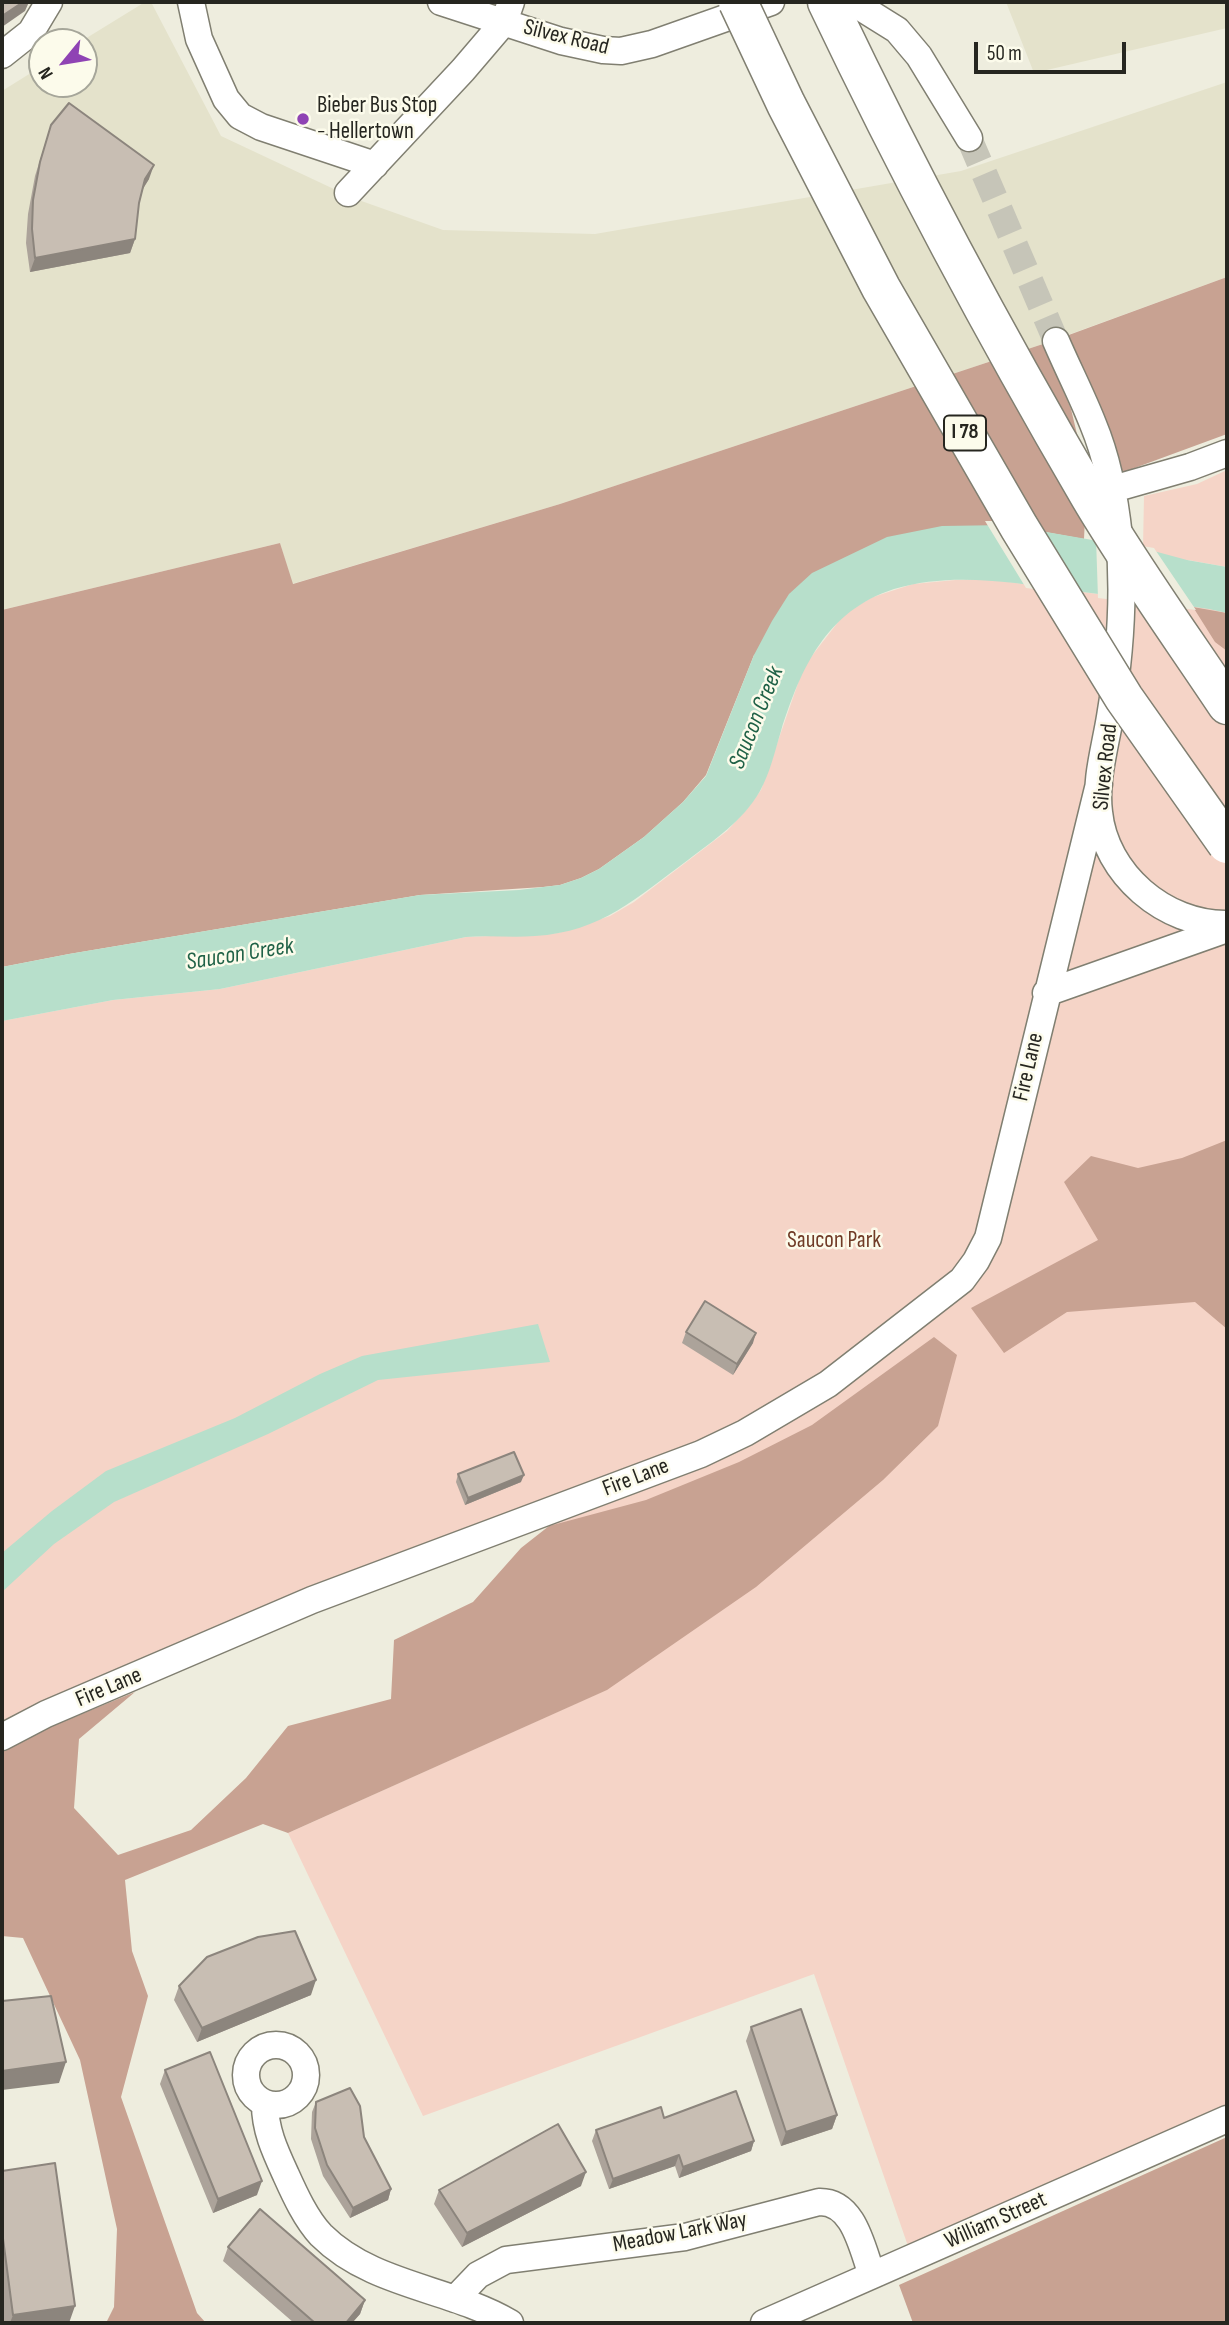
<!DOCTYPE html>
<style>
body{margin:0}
#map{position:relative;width:1229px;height:2325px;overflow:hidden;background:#eeedde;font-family:"Sofia Sans Condensed",sans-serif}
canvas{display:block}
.frame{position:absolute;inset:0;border:4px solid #262620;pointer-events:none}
.north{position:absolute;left:28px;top:28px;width:70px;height:70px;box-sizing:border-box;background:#fcfbeb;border:2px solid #a6a69a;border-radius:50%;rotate:240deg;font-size:19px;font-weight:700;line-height:28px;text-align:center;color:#262620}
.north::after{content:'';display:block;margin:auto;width:24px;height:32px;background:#8f43b4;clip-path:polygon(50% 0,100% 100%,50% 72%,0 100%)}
.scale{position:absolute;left:974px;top:42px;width:152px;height:32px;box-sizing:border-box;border:4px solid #262620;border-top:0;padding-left:9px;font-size:21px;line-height:24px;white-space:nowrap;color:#262620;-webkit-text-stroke:5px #fcfbeb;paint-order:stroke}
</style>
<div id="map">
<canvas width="1229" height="2325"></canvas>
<div class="frame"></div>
<div class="north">N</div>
<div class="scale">50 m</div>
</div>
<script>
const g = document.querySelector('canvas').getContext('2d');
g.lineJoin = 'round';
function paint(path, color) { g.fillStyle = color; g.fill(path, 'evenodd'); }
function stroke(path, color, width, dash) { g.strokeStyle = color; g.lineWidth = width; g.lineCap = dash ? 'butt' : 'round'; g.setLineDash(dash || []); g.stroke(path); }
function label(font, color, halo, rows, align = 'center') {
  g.font = font + ' "Sofia Sans Condensed",sans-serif'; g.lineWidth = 5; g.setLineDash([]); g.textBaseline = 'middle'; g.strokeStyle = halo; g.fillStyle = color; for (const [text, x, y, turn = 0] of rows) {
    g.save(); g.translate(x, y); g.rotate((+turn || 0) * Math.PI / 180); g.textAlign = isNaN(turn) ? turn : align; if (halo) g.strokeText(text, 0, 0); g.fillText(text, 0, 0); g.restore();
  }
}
const built = new Path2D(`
 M145,2H151L221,136L353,198L443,230L595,234L961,171L1227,82V277L1043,344L560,504L292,584L280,543L2,610V91L42,66V84H84V42H80Z
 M1006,2H1227V28L1034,73Z`);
const green = new Path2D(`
 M1227,470V567L1188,560L1209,608L1227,613V2106L1194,2123L909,2249L814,1974L423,2116L288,1833L606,1690L549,1526L540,1505L2,1728V1021L113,1000L220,989L466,937L558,933L610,916L634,902L727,831L747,809L761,790L804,666L842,617L855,607L873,597L913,584L955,580L987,579L1142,600L1144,496L1197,484Z`);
const forest = new Path2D(`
 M1227,277V434L1121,473L1110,429L1066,336Z
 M1043,344L1071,409L1087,476L1084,539L1006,525L754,655L706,775L683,802L644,837L599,869L581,878L560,885L543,887L420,895L69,954L2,967V610L280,543L293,584L560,504Z
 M1193,607L1227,613V651L1215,642Z
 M1227,1140V1329L1195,1302L1067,1312L1004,1353L971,1308L1098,1240L1064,1182L1091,1156L1138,1168L1182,1158Z
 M934,1337L957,1355L938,1426L883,1480L756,1587L607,1690L288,1833L263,1824L125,1880L132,1951L148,1996L121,2097L197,2313L206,2323H106L114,2307L117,2229L80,2060L23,1938L2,1936V1751L45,1729L135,1692L79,1739L74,1808L118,1855L191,1830L246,1778L288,1726L391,1699L394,1640L473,1602L521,1548L549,1526L646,1500L739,1462L812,1425Z
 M1227,2137V2323H913L899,2285Z`);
const water = new Path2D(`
 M1006,525L1150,550L1187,560L1227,567V613L1209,609C1162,602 1114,596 1067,590C1009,582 951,572 894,589C826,611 801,668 781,731C775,751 770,773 760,791C743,821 714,840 688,860C637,897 602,932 535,936C512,938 489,935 466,937L220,989L113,1000L2,1021V967L69,954L420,895L519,890L560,885L581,878L599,869L644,837L683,802L706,776L754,655L772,621L789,594L812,573L887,537L942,526Z
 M538,1324L550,1362L378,1380L268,1434L114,1502L54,1544L2,1592V1553L52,1511L106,1471L235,1418L320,1374L362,1356Z`);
const pier = new Path2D(`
 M985,521H1006L1082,595L1026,588Z
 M1096,538L1154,548L1196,610L1098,598Z`);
const minorTunnel = new Path2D(`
 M969,138L1056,341`);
const minor = new Path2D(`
 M191,2L199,39L226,99L240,116L261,127L375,165
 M441,2L561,41L603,50L621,51L652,44L771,2
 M852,2L897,30L919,56L969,138
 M2,55L31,32L49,2
 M348,193L463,70L504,22L511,2
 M1056,341C1068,369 1082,396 1093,424C1108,460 1115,498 1119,537C1125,598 1120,657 1110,717C1105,748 1095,780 1099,812C1105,874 1165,925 1227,924
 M1113,489L1190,467L1227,453
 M1046,993L1227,929
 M2,1737L46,1714L312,1600L701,1454L745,1433L828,1384L962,1280L976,1261L988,1238L1099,784
 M246 2075a30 30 0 1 1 60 0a30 30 0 1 1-60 0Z
 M265,2104C265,2130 275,2151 286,2175C295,2195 306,2219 321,2235C372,2286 451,2288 510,2323
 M455,2299L478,2275L506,2260L685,2237L819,2202C854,2201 862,2248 872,2275
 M764,2323L1227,2119`);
const highway = new Path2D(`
 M827,2C907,170 996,336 1090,497C1132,568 1181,636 1227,705`);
const highwayBridge = new Path2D(`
 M738,2L786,104L881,288L1019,527L1124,698L1227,844`);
const wall = new Path2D(`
 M51,125L149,179L143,189L139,203L135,239L130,253L30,272L26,243L28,214L35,176Z
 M686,1332L753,1343L733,1375L682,1343Z
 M458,1474L521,1482L465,1505L456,1482Z
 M179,1986L311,1995L197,2042L174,2000Z
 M751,2027L837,2115L832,2129L781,2146L746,2041Z
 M165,2070L257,2195L213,2213L160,2084Z
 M316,2102L364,2137L391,2189L388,2200L350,2218L323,2176L311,2139L312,2112Z
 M664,2118L754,2141L751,2151L679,2178L675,2166L609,2189L592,2141L596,2130Z
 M2,2171L69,2323H4L2,2304Z
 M581,2186L462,2247L434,2204L439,2190Z
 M228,2247L365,2300L360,2314L352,2323H294L223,2261Z`);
const shadedWall = new Path2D(`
 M23,2H29L25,11L2,27V16Z
 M154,165L149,179L140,193L145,179Z
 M135,239L130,253L30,272L35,258Z
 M756,1333L753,1343L733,1375L737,1364Z
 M524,1475L521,1482L465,1505L468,1498Z
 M316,1980L311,1995L197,2042L202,2028Z
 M66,2062L59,2083L2,2090V2071Z
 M837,2115L832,2129L781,2146L786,2132Z
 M754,2141L751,2151L679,2178L683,2167Z
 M679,2155L675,2166L609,2189L613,2179Z
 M586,2172L581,2186L462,2247L467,2233Z
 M262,2181L257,2195L213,2213L218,2199Z
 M391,2189L388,2200L350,2218L353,2208Z
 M365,2300L360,2314L352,2323H346Z
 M75,2306L69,2323H10L13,2315Z`);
const building = new Path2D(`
 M2,2H23L2,16Z
 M69,103L154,165L145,179L139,203L135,239L35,258L32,229L33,200L40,162L51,125Z
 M705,1301L756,1333L737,1364L686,1332Z
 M514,1452L524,1475L468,1498L458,1474Z
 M295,1931L316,1980L202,2028L179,1986L207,1957L258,1937Z
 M51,1996L66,2062L2,2071V2001Z
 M801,2009L837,2115L786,2132L751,2027Z
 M210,2052L262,2181L218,2199L165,2070Z
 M350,2088L360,2106L364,2137L391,2189L353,2208L327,2165L315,2128L316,2102Z
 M736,2091L754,2141L683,2167L679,2155L613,2179L596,2130L661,2107L664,2118Z
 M558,2124L586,2172L467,2233L439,2190Z
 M55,2163L75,2306L13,2315L2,2231V2171Z
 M260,2209L365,2300L346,2323H315L228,2247Z`);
const markers = [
 [303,119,7,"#8f43b4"]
];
const shields = [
 [965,433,42]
];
const shieldNames = [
 ["I 78",965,433]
];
const streetNames = [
 ["Silvex Road",566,38,14],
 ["Silvex Road",1106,767,-84],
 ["Fire Lane",1029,1067,-77],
 ["Fire Lane",636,1478,-21],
 ["Fire Lane",109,1688,-23],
 ["William Street",996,2221,-24],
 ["Meadow Lark Way",680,2233,-11]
];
const poiNames = [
 ["Bieber Bus Stop",317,106],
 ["- Hellertown",317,132]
];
const parkNames = [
 ["Saucon Park",834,1241]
];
const waterNames = [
 ["Saucon Creek",757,718,-68],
 ["Saucon Creek",240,955,-9]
];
paint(built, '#e4e2cb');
paint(green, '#f5d4c7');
paint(forest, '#c8a292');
paint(water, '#b7dfcb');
paint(pier, '#eeedde');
stroke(minorTunnel, '#c6c5b8', 26, [26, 13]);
stroke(minor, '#807f71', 29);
stroke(highway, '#807f71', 41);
stroke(minor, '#fff', 26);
stroke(highway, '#fff', 38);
stroke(highwayBridge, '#807f71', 41, []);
stroke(highwayBridge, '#fff', 38);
paint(wall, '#aca39a');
paint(shadedWall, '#8c857d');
paint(building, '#c8beb3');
stroke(building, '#8c857d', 2);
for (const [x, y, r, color] of markers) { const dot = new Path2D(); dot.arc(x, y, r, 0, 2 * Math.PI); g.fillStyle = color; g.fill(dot); stroke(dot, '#fcfbeb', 2.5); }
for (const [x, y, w] of shields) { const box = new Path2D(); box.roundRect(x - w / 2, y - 17.5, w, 35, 5); g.fillStyle = '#fcfbeb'; g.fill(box); stroke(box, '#262620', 2); }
label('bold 21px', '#262620', null, shieldNames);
label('23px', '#262620', '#fcfbeb', streetNames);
label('23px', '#262620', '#fcfbeb', poiNames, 'left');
label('23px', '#703b26', '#fcfbeb', parkNames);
label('italic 24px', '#206247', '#fcfbeb', waterNames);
</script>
